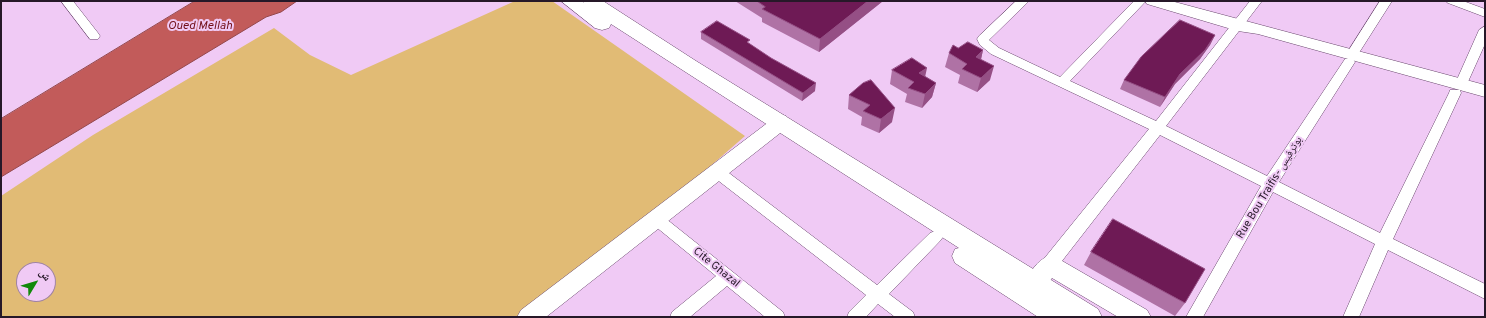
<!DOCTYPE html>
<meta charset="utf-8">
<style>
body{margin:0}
#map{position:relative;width:1486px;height:318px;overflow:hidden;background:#f0caf5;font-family:Overpass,"Noto Naskh Arabic",sans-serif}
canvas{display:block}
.frame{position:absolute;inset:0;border:2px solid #261828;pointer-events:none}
.north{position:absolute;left:16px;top:262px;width:40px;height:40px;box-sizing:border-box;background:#f0caf5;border:1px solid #9f83a3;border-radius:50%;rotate:52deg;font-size:11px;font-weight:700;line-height:16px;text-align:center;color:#261828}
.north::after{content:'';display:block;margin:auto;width:14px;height:18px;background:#11890b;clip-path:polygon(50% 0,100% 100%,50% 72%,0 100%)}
</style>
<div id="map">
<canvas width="1486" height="318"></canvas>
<div class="frame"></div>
<div class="north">ش</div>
</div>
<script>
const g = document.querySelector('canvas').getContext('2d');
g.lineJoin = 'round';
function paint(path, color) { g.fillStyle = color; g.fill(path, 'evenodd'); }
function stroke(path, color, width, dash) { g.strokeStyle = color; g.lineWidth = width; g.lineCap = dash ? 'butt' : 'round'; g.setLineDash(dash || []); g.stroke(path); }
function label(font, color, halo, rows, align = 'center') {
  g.font = font + ' Overpass,"Noto Naskh Arabic",sans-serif'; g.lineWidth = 4; g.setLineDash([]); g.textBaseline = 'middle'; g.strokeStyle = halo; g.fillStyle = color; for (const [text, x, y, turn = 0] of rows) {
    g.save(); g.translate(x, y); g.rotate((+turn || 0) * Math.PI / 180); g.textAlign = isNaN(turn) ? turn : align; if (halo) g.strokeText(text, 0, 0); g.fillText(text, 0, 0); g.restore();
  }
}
const green = new Path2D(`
 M515,1H552L745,136L659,211L520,317H1V196L93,135L274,28L310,55L351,75ZM24,270H48V294H24Z`);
const water = new Path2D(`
 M195,1H297L281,12L266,17L1,177V119Z`);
const street = new Path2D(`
 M61,1H73L98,33L100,36L98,39H90Z
 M1016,1H1029L989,40L999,48L1060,77L1134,1H1146L1070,81L1156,121L1250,1H1262L1166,126L1267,176L1345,59H1353L1355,62L1279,182L1380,233L1449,93L1450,90H1460L1461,93L1393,239L1485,284V299L1388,250L1359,317H1343L1375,244L1273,192L1203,317H1186L1261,186L1160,135L1055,270L1049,271L1043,270L1041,265L1043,260L1149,129L991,54L980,45L977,39L979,36Z
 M1380,1H1392L1357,56H1349L1347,53Z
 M1446,1H1463L1485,9V17L1448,3Z
 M1485,26V44L1467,84L1466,87H1456L1455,84L1479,30Z
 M716,166L721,167L877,285L930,233L935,231L940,233L943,237L940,241L889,294L913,312L915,317H895L878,304L866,317H847L849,312L866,295L711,175L709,171L711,167Z
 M655,212L660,214L783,312L785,317H765L727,286L690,317H670L672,312L716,276L650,222L648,218L650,214Z`);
const secondary = new Path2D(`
 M1145,1H1171L1485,85V97L1258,34L1238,31L1147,4Z
 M779,114L786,116L789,121L784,130L546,317H517L521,310L770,121L772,116Z
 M1049,256L1057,258L1147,310L1151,317H1118L1052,278C1045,288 1041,294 1028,290L1025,283C1030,272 1037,260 1049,256Z`);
const highway = new Path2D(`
 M561,1H582L584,3L583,1H603L696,61L1098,309L1102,317H1038L955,263L952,256L955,249L959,248L611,24L609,28L602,30L595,28Z`);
const wall = new Path2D(`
 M735,1H883L819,52L762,22V18Z
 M701,32L750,44L815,91L802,101L701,39Z
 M1215,35L1210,45L1200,59L1175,84L1160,107L1120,89L1124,80Z
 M958,48L983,50L981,59L990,80L977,92L958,83L960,75L945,67L949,53Z
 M892,70L925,76L936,83L932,97L922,108L905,102L907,94L890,84Z
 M863,83L892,122L879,133L861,125L862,117L848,109L849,95Z
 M1091,252L1185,303L1175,316L1084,265Z`);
const shadedWall = new Path2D(`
 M868,1H883L819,52L820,39Z
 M1215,35L1210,45L1200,59L1175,84L1160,107L1165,97L1180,74Z
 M983,50L980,64L976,57Z
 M994,66L990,80L977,92L981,78Z
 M927,68L924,82L919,73Z
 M816,83L815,91L802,101L803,93Z
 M936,83L932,97L922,108L925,94Z
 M895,108L892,122L879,133L881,119Z`);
const building = new Path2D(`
 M757,1H868L820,39L762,9L765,7Z
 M1180,20L1215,35L1205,50L1180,74L1165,97L1124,80L1141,57Z
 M717,21L750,40L747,42L771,58L816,83L803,93L701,32Z
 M968,42L983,50L976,57L994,66L981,78L962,69L967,64L949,53L953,45L958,48Z
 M912,58L927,68L919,73L936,83L925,94L908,88L914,82L892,70Z
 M871,80L895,108L881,119L863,111L870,105L849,95L863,83Z
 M1113,219L1205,269L1185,303L1091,252Z`);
const streetNames = [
 ["Rue Bou Traifis- بوترفيس",1270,188,-59],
 ["Cite Ghazal",716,268,39]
];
const waterNames = [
 ["Oued Mellah",200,27]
];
paint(green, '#e1bb75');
paint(water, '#c25b5a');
stroke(water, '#93474b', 1);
stroke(street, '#69486d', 1);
stroke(secondary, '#69486d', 1);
stroke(highway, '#69486d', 1);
paint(street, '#fff');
paint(secondary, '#fff');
paint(highway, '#fff');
paint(wall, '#af72a5');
paint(shadedWall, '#954f85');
paint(building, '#6e1a55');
stroke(building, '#954f85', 1);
label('11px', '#261828', '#f0caf5', streetNames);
label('italic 12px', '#72101a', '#f0caf5', waterNames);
</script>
